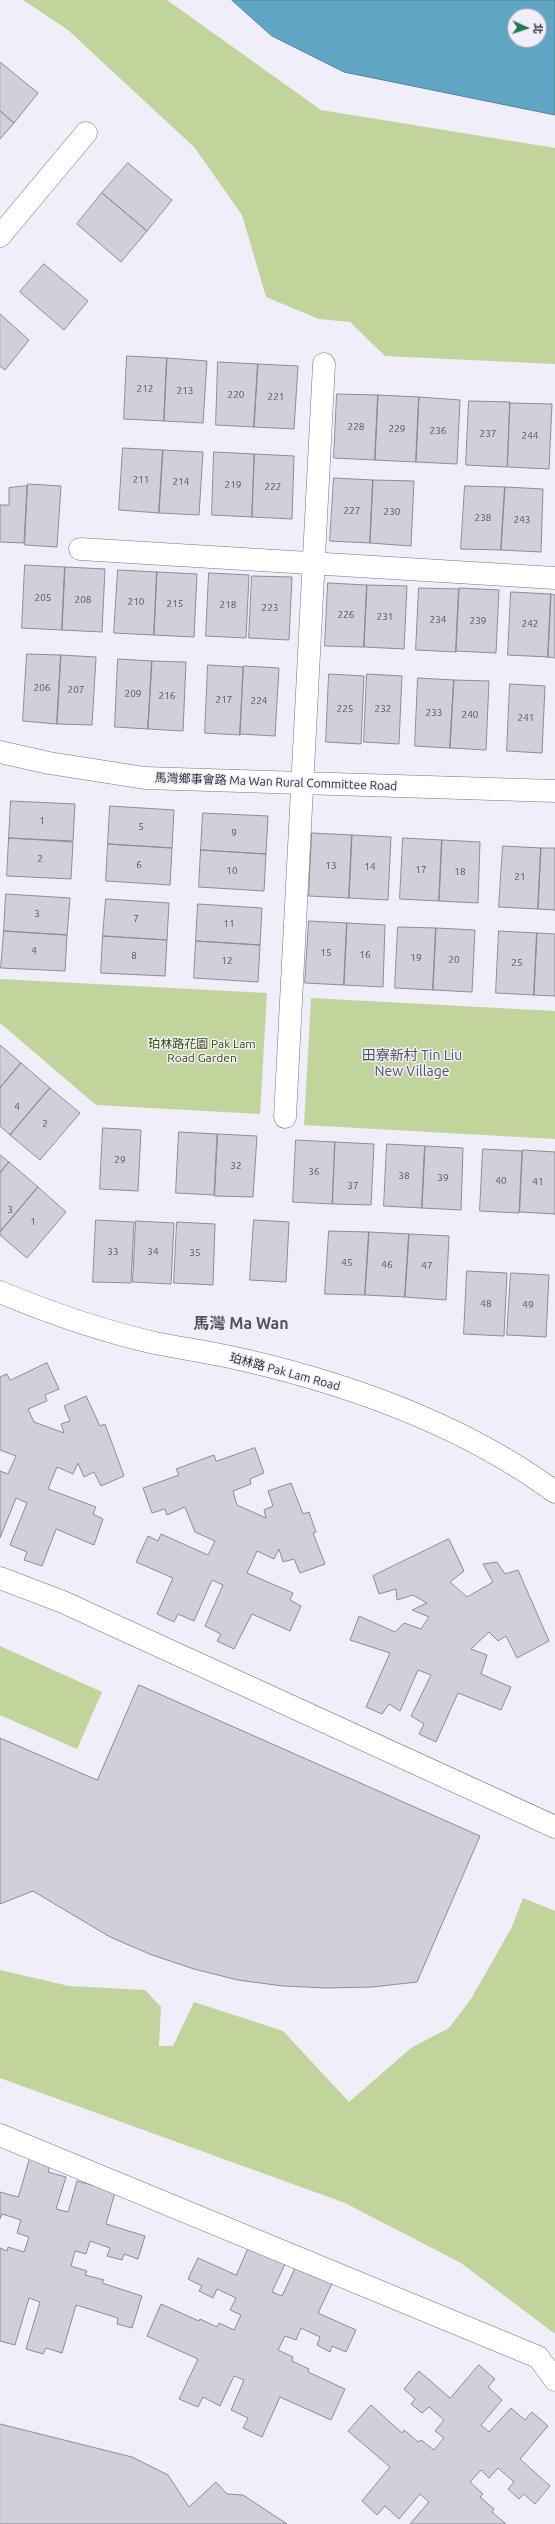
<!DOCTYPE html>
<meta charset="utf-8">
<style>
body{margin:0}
#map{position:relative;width:555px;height:2524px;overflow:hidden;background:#f0eef9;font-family:Ubuntu,"Noto Sans TC",sans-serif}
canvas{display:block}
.north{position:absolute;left:507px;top:8px;width:40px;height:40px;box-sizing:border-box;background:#f0eef9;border:1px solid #a2a1a9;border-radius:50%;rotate:93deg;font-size:11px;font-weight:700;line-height:16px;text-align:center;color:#2e2e32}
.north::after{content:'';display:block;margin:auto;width:14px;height:18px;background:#1e794d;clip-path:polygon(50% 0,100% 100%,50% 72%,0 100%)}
</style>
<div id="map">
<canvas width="555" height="2524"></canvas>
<div class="north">北</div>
</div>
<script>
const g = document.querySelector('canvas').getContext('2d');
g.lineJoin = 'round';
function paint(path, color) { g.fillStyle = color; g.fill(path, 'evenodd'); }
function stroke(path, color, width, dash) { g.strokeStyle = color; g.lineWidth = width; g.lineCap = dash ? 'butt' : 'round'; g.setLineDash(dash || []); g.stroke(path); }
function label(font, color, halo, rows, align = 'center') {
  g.font = font + ' Ubuntu,"Noto Sans TC",sans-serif'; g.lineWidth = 3; g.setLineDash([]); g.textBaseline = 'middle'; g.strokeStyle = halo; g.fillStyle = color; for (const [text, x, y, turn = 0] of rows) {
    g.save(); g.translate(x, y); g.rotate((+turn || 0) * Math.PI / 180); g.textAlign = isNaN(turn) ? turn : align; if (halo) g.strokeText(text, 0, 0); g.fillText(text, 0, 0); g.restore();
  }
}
const green = new Path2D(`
 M23,0H167L321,110L555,148V364L385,356L350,322L319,319L266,297L242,215L195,148L68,30Z
 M0,979L267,993L260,1114L96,1105L0,1023Z
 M311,998L555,1011V1139L304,1125Z
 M0,1646L102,1692L77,1749L0,1715Z
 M523,1898L555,1911V2334L461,2263L345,2203L0,2078V1970L69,1986L145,1990L161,2007L159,2046H173L194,2002L283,2031L349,2102L411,2048L449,2028L471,1999L512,1927Z`);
const water = new Path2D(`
 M232,0H555V115L344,72L272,36ZM515,16H539V40H515Z`);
const building = new Path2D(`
 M0,62L38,93L14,123L0,111Z
 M0,111L14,123L0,139Z
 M128,163L172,200L147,231L102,193Z
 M102,193L147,231L121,262L77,224Z
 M44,264L88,301L64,330L20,292Z
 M0,314L29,340L5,370L0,366Z
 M127,356L167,358L164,421L124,419Z
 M167,358L207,361L203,423L164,421Z
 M218,362L258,364L254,427L216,425Z
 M258,364L298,366L294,429L254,427Z
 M337,394L378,395L375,460L334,458Z
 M378,395L419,397L416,462L375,460Z
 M419,397L460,400L457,464L416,462Z
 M469,401L510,402L507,467L466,465Z
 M510,403L552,404L549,469L508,467Z
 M123,448L163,450L159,513L119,510Z
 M163,450L203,452L199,515L159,513Z
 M214,452L254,454L252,517L212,515Z
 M255,454L294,456L292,519L252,517Z
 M334,478L373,480L370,543L330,541Z
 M373,480L414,481L411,546L370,543Z
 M28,484L61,486L57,547L25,545Z
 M27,486L24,543L0,542V505H9V488Z
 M465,486L505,487L501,550L461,549Z
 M505,487L543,489L541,552L501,550Z
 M25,565L65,567L62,630L22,628Z
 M65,567L105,569L102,632L62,630Z
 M118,570L157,572L154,635L114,633Z
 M157,572L197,574L194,637L154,635Z
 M209,573L249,575L246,638L206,636Z
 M252,576L292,577L289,640L249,638Z
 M328,583L367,585L364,647L325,646Z
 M367,585L407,586L404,649L364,647Z
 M419,588L459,589L456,652L416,650Z
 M459,588L499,590L496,653L456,651Z
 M511,592L551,594L548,657L508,655Z
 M551,594L555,595V658L548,657Z
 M27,654L61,655L57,724L23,721Z
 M61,655L96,657L92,725L57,724Z
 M118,659L152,661L148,729L115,727Z
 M152,661L186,662L183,731L148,729Z
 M208,665L243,667L240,735L205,733Z
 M244,666L279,668L275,736L240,734Z
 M329,674L364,676L361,744L326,742Z
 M367,674L402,676L399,744L364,742Z
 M418,678L454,680L450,748L415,746Z
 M454,680L489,681L486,750L450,748Z
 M510,684L545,686L542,753L507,751Z
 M11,801L75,804L73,841L9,838Z
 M110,806L174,810L172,848L108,844Z
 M203,813L268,816L266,854L201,850Z
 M312,833L352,835L349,898L309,896Z
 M352,835L391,837L388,900L349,898Z
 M9,838L73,842L71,879L7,876Z
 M403,838L442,840L439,901L400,899Z
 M442,840L480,842L478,903L439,901Z
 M108,844L172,848L170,885L106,881Z
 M503,846L541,848L538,909L499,907Z
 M541,848H555V910L538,909Z
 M201,850L266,854L264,891L199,887Z
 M6,894L70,898L67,935L4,931Z
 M106,899L169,903L167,940L103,936Z
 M198,904L262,908L260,945L196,941Z
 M309,921L347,923L344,985L305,983Z
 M347,923L385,925L383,987L344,985Z
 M398,927L436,928L433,990L395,988Z
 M436,928L475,930L472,992L433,990Z
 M4,931L67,935L65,971L1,968Z
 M499,931L537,933L534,995L496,993Z
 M537,933L555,934V996L534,995Z
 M103,936L167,940L165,976L101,973Z
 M196,941L260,945L258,982L194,978Z
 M0,1045L21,1063L0,1088Z
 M21,1063L50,1088L10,1135L0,1126V1088Z
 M50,1088L80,1113L40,1160L10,1135Z
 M103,1128L141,1130L138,1191L100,1189Z
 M179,1132L217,1134L214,1195L176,1193Z
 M218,1134L257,1136L253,1197L215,1196Z
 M296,1140L335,1142L332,1204L293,1202Z
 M335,1142L374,1144L371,1205L333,1204Z
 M387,1144L425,1146L422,1208L384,1206Z
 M425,1146L463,1148L461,1210L422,1208Z
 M483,1149L522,1151L519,1213L480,1211Z
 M523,1150L555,1152V1214L520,1212Z
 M0,1155L9,1162L0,1173Z
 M9,1162L38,1187L0,1232V1173Z
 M38,1187L66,1212L27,1258L0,1235V1232Z
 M96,1220L134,1222L131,1283L93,1282Z
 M254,1220L289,1222L286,1282L250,1280Z
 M136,1221L174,1223L171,1284L133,1282Z
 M177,1222L215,1224L213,1285L174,1283Z
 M329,1231L369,1232L365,1295L325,1294Z
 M369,1232L409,1234L405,1297L365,1295Z
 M409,1234L449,1236L446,1300L405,1297Z
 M467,1271L507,1273L504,1336L464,1334Z
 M511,1273L549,1275L546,1337L507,1335Z
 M47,1363L59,1389L45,1395L47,1401L28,1409L34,1422L64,1433L61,1424L70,1421L64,1406L86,1396L100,1426L105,1424L124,1476L101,1486L94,1472L84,1477L78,1463L73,1474L57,1467L48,1489L96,1507L93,1514L103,1519L94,1545L56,1529L42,1566L24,1560L27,1552L10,1545L27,1503L16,1498L0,1538V1471L8,1474L16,1456L0,1450V1377L7,1374L10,1380Z
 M255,1448L264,1473L250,1479L251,1484L233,1491L237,1505L266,1518L264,1510L273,1506L268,1491L291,1483L303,1514L309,1512L316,1532L313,1533L325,1564L300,1573L294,1559L283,1562L279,1549L274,1559L257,1551L247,1573L293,1593L290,1600L301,1606L290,1631L252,1614L234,1649L217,1641L221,1634L205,1626L223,1585L212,1580L194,1621L178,1614L174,1622L157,1614L173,1578L136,1562L148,1536L158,1541L161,1534L208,1555L215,1541L195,1532L185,1507L167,1515L165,1509L152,1513L143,1488L179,1475L176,1469L214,1455L216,1461Z
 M449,1539L464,1571L450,1582L467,1597L493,1582L483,1564L497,1562L505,1574L518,1570L549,1641L517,1658L506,1636L498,1641L489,1632L471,1649L487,1655L481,1674L511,1687L501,1710L458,1693L436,1742L419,1734L424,1724L411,1716L431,1675L418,1670L400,1711L389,1704L382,1714L366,1707L390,1653L350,1640L359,1616L395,1632L404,1623L421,1629L429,1617L412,1610L427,1603L413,1595L397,1600L396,1589L379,1594L373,1576Z
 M139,1685L480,1836L417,1982L372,1987L327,1988L283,1986L238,1980L194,1969L152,1955L110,1937L33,1891L0,1904V1738L97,1780Z
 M31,2155L51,2162L48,2172L66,2177L56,2209L68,2212L77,2181L95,2186L99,2176L118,2182L106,2224L145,2236L138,2259L124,2254L122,2260L107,2256L110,2248L90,2241L86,2254L75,2251L71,2266L87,2271L85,2275L104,2280L102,2283L142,2296L132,2328L117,2324L118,2318L76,2305L62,2353L46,2348L43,2354L26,2349L40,2302L29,2298L15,2345L0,2341V2248L7,2251L8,2247L24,2252L29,2237L17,2233L21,2220L2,2214L0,2219V2192L18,2197Z
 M254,2235L286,2262L272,2292L282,2296L296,2266L337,2273L318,2313L356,2330L346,2352L332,2346L330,2352L317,2345L320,2337L301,2328L296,2340L285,2336L278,2350L293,2357L292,2361L309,2369L308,2372L345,2389L331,2420L280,2397L262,2437L243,2428L248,2418L231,2410L244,2380L234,2376L220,2406L203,2397L198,2407L179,2399L198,2359L147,2336L161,2304L199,2321L200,2319L217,2327L219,2323L234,2330L241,2315L230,2310L236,2298L217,2289L213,2298L199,2291L202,2286L188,2279L198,2258L236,2275Z
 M479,2365L495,2379L488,2387L502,2400L481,2425L489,2432L511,2408L525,2420L532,2412L548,2426L520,2459L550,2486L535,2504L524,2494L519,2499L508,2489L514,2482L498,2468L489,2478L481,2470L470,2482L483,2494L480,2497L494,2509L492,2512L506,2524H410L429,2502L420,2494L399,2519L385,2506L377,2515L362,2501L390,2467L348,2431L371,2405L402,2433L404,2430L418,2442L421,2440L434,2450L444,2438L435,2431L444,2420L429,2407L422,2413L411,2404L415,2399L404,2389L419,2371L450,2398Z
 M0,2424L132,2457L168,2475L189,2507L216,2482L227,2494L243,2495L287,2524H0Z`);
const minor = new Path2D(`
 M0,236L86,133
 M80,549L555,578
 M0,752L49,763L145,778L555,791
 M285,1117L324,364
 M0,1292C50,1313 102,1331 155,1343C185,1349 215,1353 244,1360C352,1385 465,1426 555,1492
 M0,1578L63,1602L555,1827
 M0,2135L538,2357L555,2380`);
const numberNames = [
 ["212",145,389],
 ["213",185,391],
 ["220",236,395],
 ["221",276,397],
 ["228",356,427],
 ["229",397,429],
 ["236",438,431],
 ["237",488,434],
 ["244",530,436],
 ["211",141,480],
 ["214",181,482],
 ["219",233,485],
 ["222",273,487],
 ["227",352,511],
 ["230",392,512],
 ["238",483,518],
 ["243",522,520],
 ["205",43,598],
 ["208",83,600],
 ["210",136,602],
 ["215",175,604],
 ["218",228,605],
 ["223",270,608],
 ["226",346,615],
 ["231",385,617],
 ["234",438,620],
 ["239",478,621],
 ["242",530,624],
 ["206",42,688],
 ["207",76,690],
 ["209",133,694],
 ["216",167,696],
 ["217",224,700],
 ["224",259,701],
 ["225",345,709],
 ["232",383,709],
 ["233",434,713],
 ["240",470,715],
 ["241",526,718],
 ["1",42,821],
 ["5",141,827],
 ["9",234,833],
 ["2",40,859],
 ["6",139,865],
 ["13",331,866],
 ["14",370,867],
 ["17",421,870],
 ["10",232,871],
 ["18",460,872],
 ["21",520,877],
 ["3",37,914],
 ["7",136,919],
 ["11",229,924],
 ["4",34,951],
 ["15",326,953],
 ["16",365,955],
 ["8",134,956],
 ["19",416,958],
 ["20",454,960],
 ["12",227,961],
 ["25",517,963],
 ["4",17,1107],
 ["2",45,1124],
 ["29",120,1160],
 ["32",236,1166],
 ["36",314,1172],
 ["38",404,1176],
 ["39",443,1178],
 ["40",501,1181],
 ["41",538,1182],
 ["37",353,1186],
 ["3",10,1210],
 ["1",33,1222],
 ["33",113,1252],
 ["34",153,1252],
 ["35",195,1253],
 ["45",347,1263],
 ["46",387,1265],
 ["47",427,1266],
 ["48",486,1304],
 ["49",528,1305]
];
const streetNames = [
 ["馬灣鄉事會路 Ma Wan Rural Committee Road",276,782,2],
 ["珀林路 Pak Lam Road",285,1372,15]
];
const parkNames = [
 ["珀林路花園 Pak Lam",202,1044],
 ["Road Garden",202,1058]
];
const quarterNames = [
 ["田寮新村 Tin Liu",412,1055],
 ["New Village",412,1071]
];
const districtNames = [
 ["馬灣 Ma Wan",241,1324]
];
paint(green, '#c1d49b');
paint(water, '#60a6c4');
stroke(water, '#518298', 1);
paint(building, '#d0cfda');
stroke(building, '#8d8c96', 1);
stroke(minor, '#76757e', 23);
stroke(minor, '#fff', 22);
label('10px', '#56565c', null, numberNames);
label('12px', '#2e2e32', '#f0eef9', streetNames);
label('12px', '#394802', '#f0eef9', parkNames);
label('14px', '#53525b', '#f0eef9', quarterNames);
label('bold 16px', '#53525b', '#f0eef9', districtNames);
</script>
